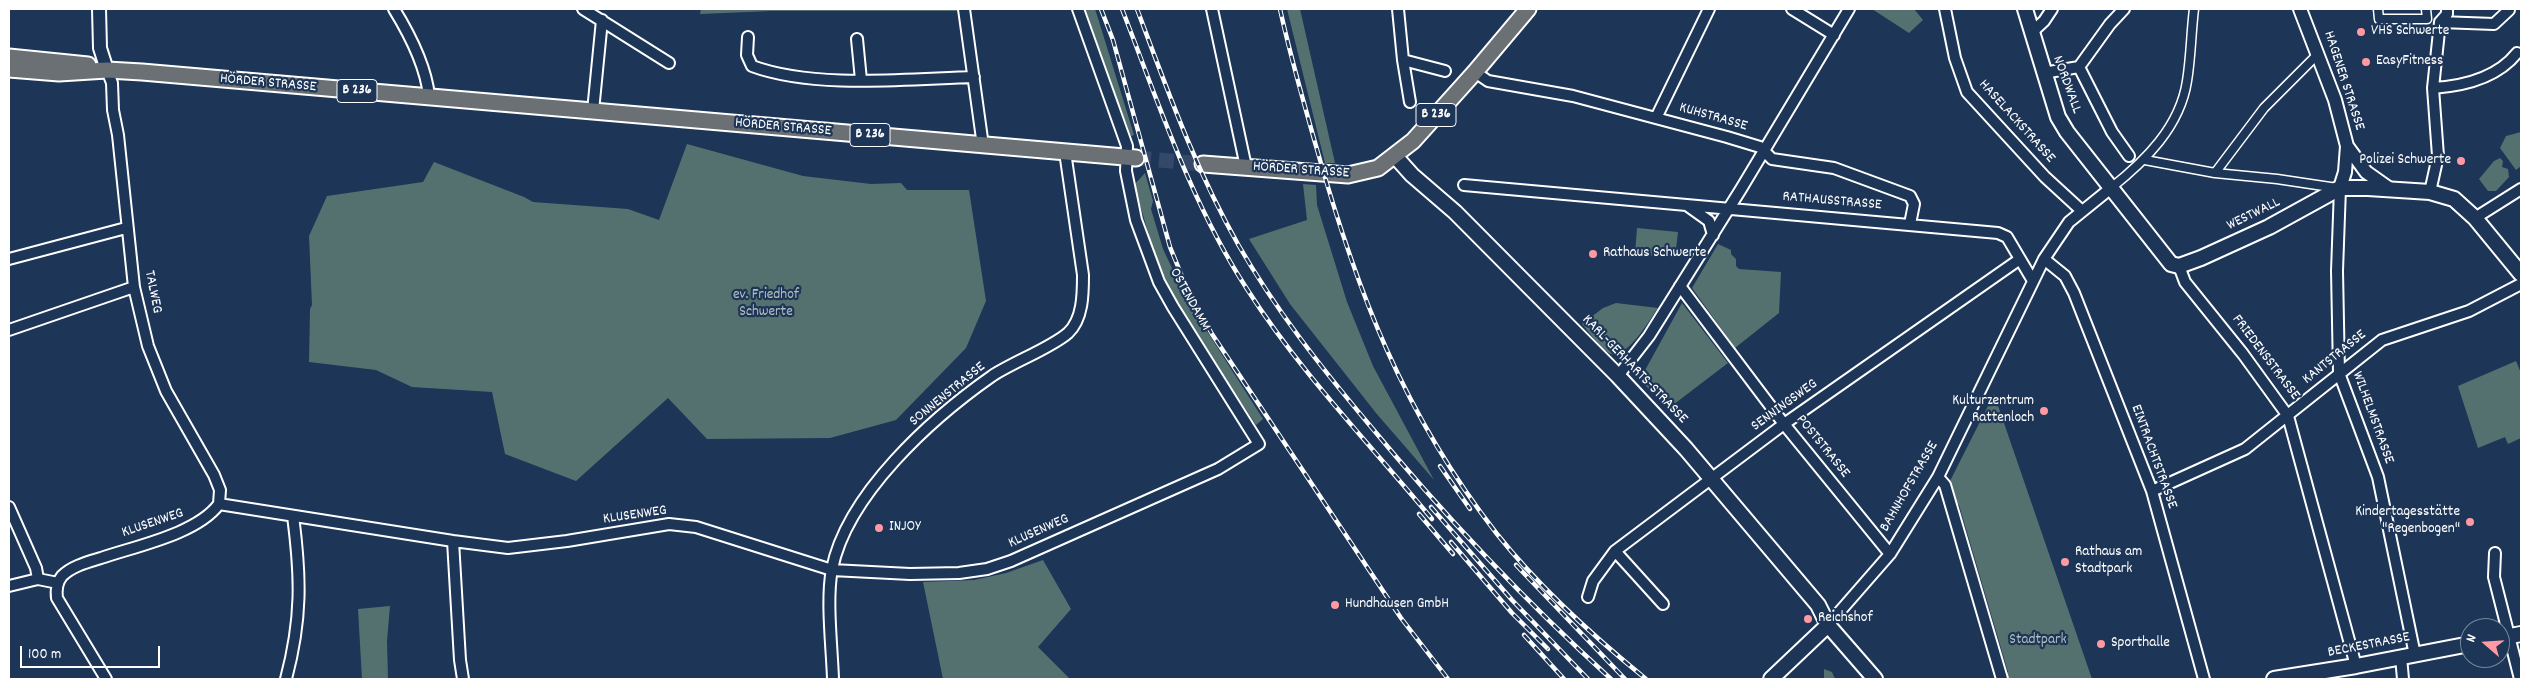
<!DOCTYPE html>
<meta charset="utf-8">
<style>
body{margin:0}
#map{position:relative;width:2530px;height:688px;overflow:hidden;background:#1d3557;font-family:Dekko,sans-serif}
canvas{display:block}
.frame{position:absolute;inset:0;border:10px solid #fff;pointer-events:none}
.north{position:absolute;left:2460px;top:618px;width:50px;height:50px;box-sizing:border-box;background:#1d3557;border:1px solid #77869a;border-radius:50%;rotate:289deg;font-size:14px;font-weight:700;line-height:20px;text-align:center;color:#fff}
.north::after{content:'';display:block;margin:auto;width:18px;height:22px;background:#ff9aa2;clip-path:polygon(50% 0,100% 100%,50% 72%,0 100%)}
.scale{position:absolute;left:20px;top:646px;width:140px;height:22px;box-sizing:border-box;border:2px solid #fff;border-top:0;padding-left:6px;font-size:15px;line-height:18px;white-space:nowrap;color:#fff;-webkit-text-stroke:4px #1d3557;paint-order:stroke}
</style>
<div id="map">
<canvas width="2530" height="688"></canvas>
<div class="frame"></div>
<div class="north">N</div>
<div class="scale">100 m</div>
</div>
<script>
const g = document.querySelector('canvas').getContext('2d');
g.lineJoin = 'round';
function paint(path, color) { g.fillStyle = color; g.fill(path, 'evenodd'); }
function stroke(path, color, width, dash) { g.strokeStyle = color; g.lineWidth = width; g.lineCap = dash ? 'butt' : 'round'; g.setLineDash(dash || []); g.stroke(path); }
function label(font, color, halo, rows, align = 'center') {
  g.font = font + ' Dekko,sans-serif'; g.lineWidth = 4.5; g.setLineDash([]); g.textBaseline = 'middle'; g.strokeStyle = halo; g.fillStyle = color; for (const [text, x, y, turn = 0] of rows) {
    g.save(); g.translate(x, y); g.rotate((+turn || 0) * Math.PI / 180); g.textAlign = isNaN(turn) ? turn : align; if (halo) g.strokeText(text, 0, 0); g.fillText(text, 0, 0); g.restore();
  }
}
const green = new Path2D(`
 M701,9H959L960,11H772L700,14Z
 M1083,9H1095L1097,15L1134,135L1131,136Z
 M1287,9H1300L1335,163H1325Z
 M1872,9H1914L1923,20L1909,33Z
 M2521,132V166L2516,170L2500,148L2506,136Z
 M687,144L803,176L871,184L901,183L907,190H969L986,301L966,348L896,420L830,438L707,439L668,398L576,481L505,454L492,392L412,387L376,370L309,362L310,309L312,305L309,236L327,196L423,182L434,162L524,197L533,202L628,209L659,220Z
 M2500,158L2503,161L2502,167L2508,169L2509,177L2496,191H2488L2479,179L2494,161Z
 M1145,173L1153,201L1151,209L1163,249L1187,300L1263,419L1256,425L1176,303L1157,262L1134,185Z
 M1303,184L1316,185L1317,205L1347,302L1373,366L1434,480L1376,413L1290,304L1249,239L1307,220Z
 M1637,228L1678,232L1675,258L1635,254Z
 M1718,244L1731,250V254L1736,259V266L1739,269L1781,272L1779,313L1735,348L1692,288Z
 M1616,303L1658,308C1650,319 1625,363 1609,353C1599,347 1590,333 1582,324L1603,308Z
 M1682,303L1728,363L1669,408L1646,386L1643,374Z
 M2516,361L2521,373V438L2508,444L2505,437L2478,448L2458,386Z
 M1994,394L2092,679H2006L2005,675L2008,672L1959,505L1954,502L1950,481Z
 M1043,560L1071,609L1038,647L1070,679H943L923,582L974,580L1006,573Z
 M390,606L387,641L388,679H362L358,609Z
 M1824,669L1832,672L1835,679H1824Z`);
const primaryTunnel = new Path2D(`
 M1136,158L1203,164`);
const pedestrian = new Path2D(`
 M2378,9L2379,19H2427L2426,9
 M2145,160L2215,173L2264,108L2318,54
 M2215,173L2277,179L2337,188
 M2111,188C2145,161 2180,127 2187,81C2191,57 2191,33 2194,9`);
const minor = new Path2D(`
 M394,9C410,35 426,67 429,96
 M583,9L669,63
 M964,9L983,146
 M1212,9L1246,167
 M1398,9L1403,60
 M1792,9L1834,35
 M1945,9L1955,58L1967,92L2045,177L2082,211
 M2440,22L2494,24L2509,10
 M2031,33L2044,21L2052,9
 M748,37L747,55L752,66C814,89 908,79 974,77
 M857,39L861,80
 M2079,67L2112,132L2129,156
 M107,70L112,83L113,110L118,135L134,287L148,346L166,391L214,475L220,490L219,504
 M1475,72L1488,81L1573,96L1727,137L1760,147L1772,159L1834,168L1910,196L1914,204L1910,224
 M2043,73L2079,67L2110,24L2124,9
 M2433,88C2464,86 2497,78 2517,53
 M1410,102L1403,60L1445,71
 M593,111L602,20
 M1656,118L1709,9
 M1464,185L1998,233L2007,237L2033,281
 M2340,188L2337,271L2339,373L2378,477L2415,655
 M2430,192L2438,156L2433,88L2440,22L2447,14V9
 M1688,206L1709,221L1713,235
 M2475,218L2521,189
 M9,259L126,228
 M2044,259L2065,276L2074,293L2152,491L2204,679
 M2179,266L2185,282L2243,354L2288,416L2356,666
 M1680,286L1784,424L1890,554
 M9,330L134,287
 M1618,376L1649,336L1741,189L1849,9
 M1938,477L1945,485L2002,679
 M2152,491L2245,449L2382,340L2469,311L2521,284
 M219,504L453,541L508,548L567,541L669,524L696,527L832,570L910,574L959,573L987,569L1011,561L1218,469L1259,444L1173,307L1159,282L1136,220L1126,171L1127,146L1078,9
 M9,507L36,568L38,579
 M453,541L460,660L463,679
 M1615,551L1663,604
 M2495,553L2494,577L2520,679
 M9,586L38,579L58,583
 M1588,597L1593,581L1615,551L1784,424L2020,259
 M1828,625L1890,554L1938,477L2044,259L2069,222L2111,188
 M2401,657L2403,679
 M106,679L57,598C56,590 57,582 62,576C72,566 88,562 101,558C136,546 197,534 219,504
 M286,679C302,619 301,577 293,516
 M833,679C832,647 826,600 832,569C847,494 932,418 992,376C1013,362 1051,348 1068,333C1083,319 1083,294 1083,275L1065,152`);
const tertiary = new Path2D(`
 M99,9L100,48L107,70
 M2300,9L2335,100L2347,146L2345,172L2340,188
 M2347,146L2366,172L2390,189`);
const secondary = new Path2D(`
 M2025,9L2058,117L2067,132L2171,264L2179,266L2201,258L2269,227L2340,188H2368L2430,192L2454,199L2475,218L2521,274
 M1395,156L1412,175L1455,212L1618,376L1686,449L1818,605L1828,625L1875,679
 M2500,638L2521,634
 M1771,679L1828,625
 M2274,679L2356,666L2470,644`);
const primary = new Path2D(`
 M9,57L88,65
 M9,69L59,73L107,70L142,72L1136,158
 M1203,164L1348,175L1378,168L1413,141L1475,72L1528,9`);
const rail = new Path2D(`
 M1101,9L1113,40L1170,247L1188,291L1212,334L1401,618L1448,679
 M1122,9C1159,104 1191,203 1247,289C1300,372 1369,443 1432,519
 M1137,9C1167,89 1196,171 1239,246C1276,310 1320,366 1367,422C1442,513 1523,599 1611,679
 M1280,9C1290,55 1303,100 1316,146C1357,292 1403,413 1497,534C1540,588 1593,636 1646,679
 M1440,466L1470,509
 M1431,507L1512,600L1588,679
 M1419,514L1453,554
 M1451,542L1512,613L1548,649
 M1516,565L1625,679
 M1524,635L1564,679`);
const markers = [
 [2361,32,5,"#ff9aa2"],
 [2366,62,5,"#ff9aa2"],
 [2461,161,5,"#ff9aa2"],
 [1593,254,5,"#ff9aa2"],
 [2044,411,5,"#ff9aa2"],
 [2470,522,5,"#ff9aa2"],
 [879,528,5,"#ff9aa2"],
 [2065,562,5,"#ff9aa2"],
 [1335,605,5,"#ff9aa2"],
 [1808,619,5,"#ff9aa2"],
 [2101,644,5,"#ff9aa2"]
];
const shields = [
 [357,91,40],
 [1436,115,40],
 [870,135,40]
];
const shieldNames = [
 ["B 236",357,91],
 ["B 236",1436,115],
 ["B 236",870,135]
];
const poiNames = [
 ["VHS Schwerte",2371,32],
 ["EasyFitness",2376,62],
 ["Polizei Schwerte",2451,161,"right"],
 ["Rathaus Schwerte",1603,254],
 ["Kulturzentrum",2034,402,"right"],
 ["Rattenloch",2034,419,"right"],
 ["Kindertagesstätte",2460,513,"right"],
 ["\"Regenbogen\"",2460,530,"right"],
 ["INJOY",889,528],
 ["Rathaus am",2075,553],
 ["Stadtpark",2075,570],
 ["Hundhausen GmbH",1345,605],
 ["Reichshof",1818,619],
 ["Sporthalle",2111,644]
];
const streetNames = [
 ["HAGENER STRASSE",2343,81,72],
 ["HÖRDER STRASSE",268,84,5],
 ["NORDWALL",2066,85,70],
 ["KUHSTRASSE",1713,118,16],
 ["HASELACKSTRASSE",2016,122,48],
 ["HÖRDER STRASSE",783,128,5],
 ["HÖRDER STRASSE",1301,171,4],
 ["RATHAUSSTRASSE",1832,202,5],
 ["WESTWALL",2254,215,-26],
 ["TALWEG",152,292,79],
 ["OSTENDAMM",1189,300,61],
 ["FRIEDENSSTRASSE",2265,358,53],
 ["KANTSTRASSE",2335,358,-39],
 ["KARL-GERHARTS-STRASSE",1634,370,46],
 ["SONNENSTRASSE",948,395,-39],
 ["SENNINGSWEG",1785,406,-36],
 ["WILHELMSTRASSE",2372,418,70],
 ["POSTSTRASSE",1822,447,51],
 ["EINTRACHTSTRASSE",2153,457,70],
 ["BAHNHOFSTRASSE",1910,487,-60],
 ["KLUSENWEG",635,516,-8],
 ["KLUSENWEG",153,524,-19],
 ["KLUSENWEG",1039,532,-24],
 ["BECKESTRASSE",2369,646,-11]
];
const parkNames = [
 ["ev. Friedhof",766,296],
 ["Schwerte",766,313],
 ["Stadtpark",2038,641]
];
paint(green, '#55716f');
stroke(primaryTunnel, '#344968', 15, [15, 8]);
stroke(pedestrian, '#fff', 11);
stroke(minor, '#fff', 14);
stroke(tertiary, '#fff', 16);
stroke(secondary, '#fff', 18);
stroke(primary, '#fff', 19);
stroke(pedestrian, '#1d3557', 8);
stroke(minor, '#1d3557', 10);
stroke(tertiary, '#1d3557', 12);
stroke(secondary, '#1d3557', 14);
stroke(primary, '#6a7074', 15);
stroke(rail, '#fff', 4.5);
stroke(rail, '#1d3557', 2.5, [8]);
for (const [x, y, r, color] of markers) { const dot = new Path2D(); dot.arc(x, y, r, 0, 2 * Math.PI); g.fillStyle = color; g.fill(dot); stroke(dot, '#1d3557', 2); }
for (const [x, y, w] of shields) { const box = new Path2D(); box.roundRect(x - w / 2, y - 11.5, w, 23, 4); g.fillStyle = '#1d3557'; g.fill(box); stroke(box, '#fff', 1); }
label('bold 14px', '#fff', null, shieldNames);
label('15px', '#fff', '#1d3557', poiNames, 'left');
label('15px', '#fff', '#1d3557', streetNames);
label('15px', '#b2bfbe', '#1d3557', parkNames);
</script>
